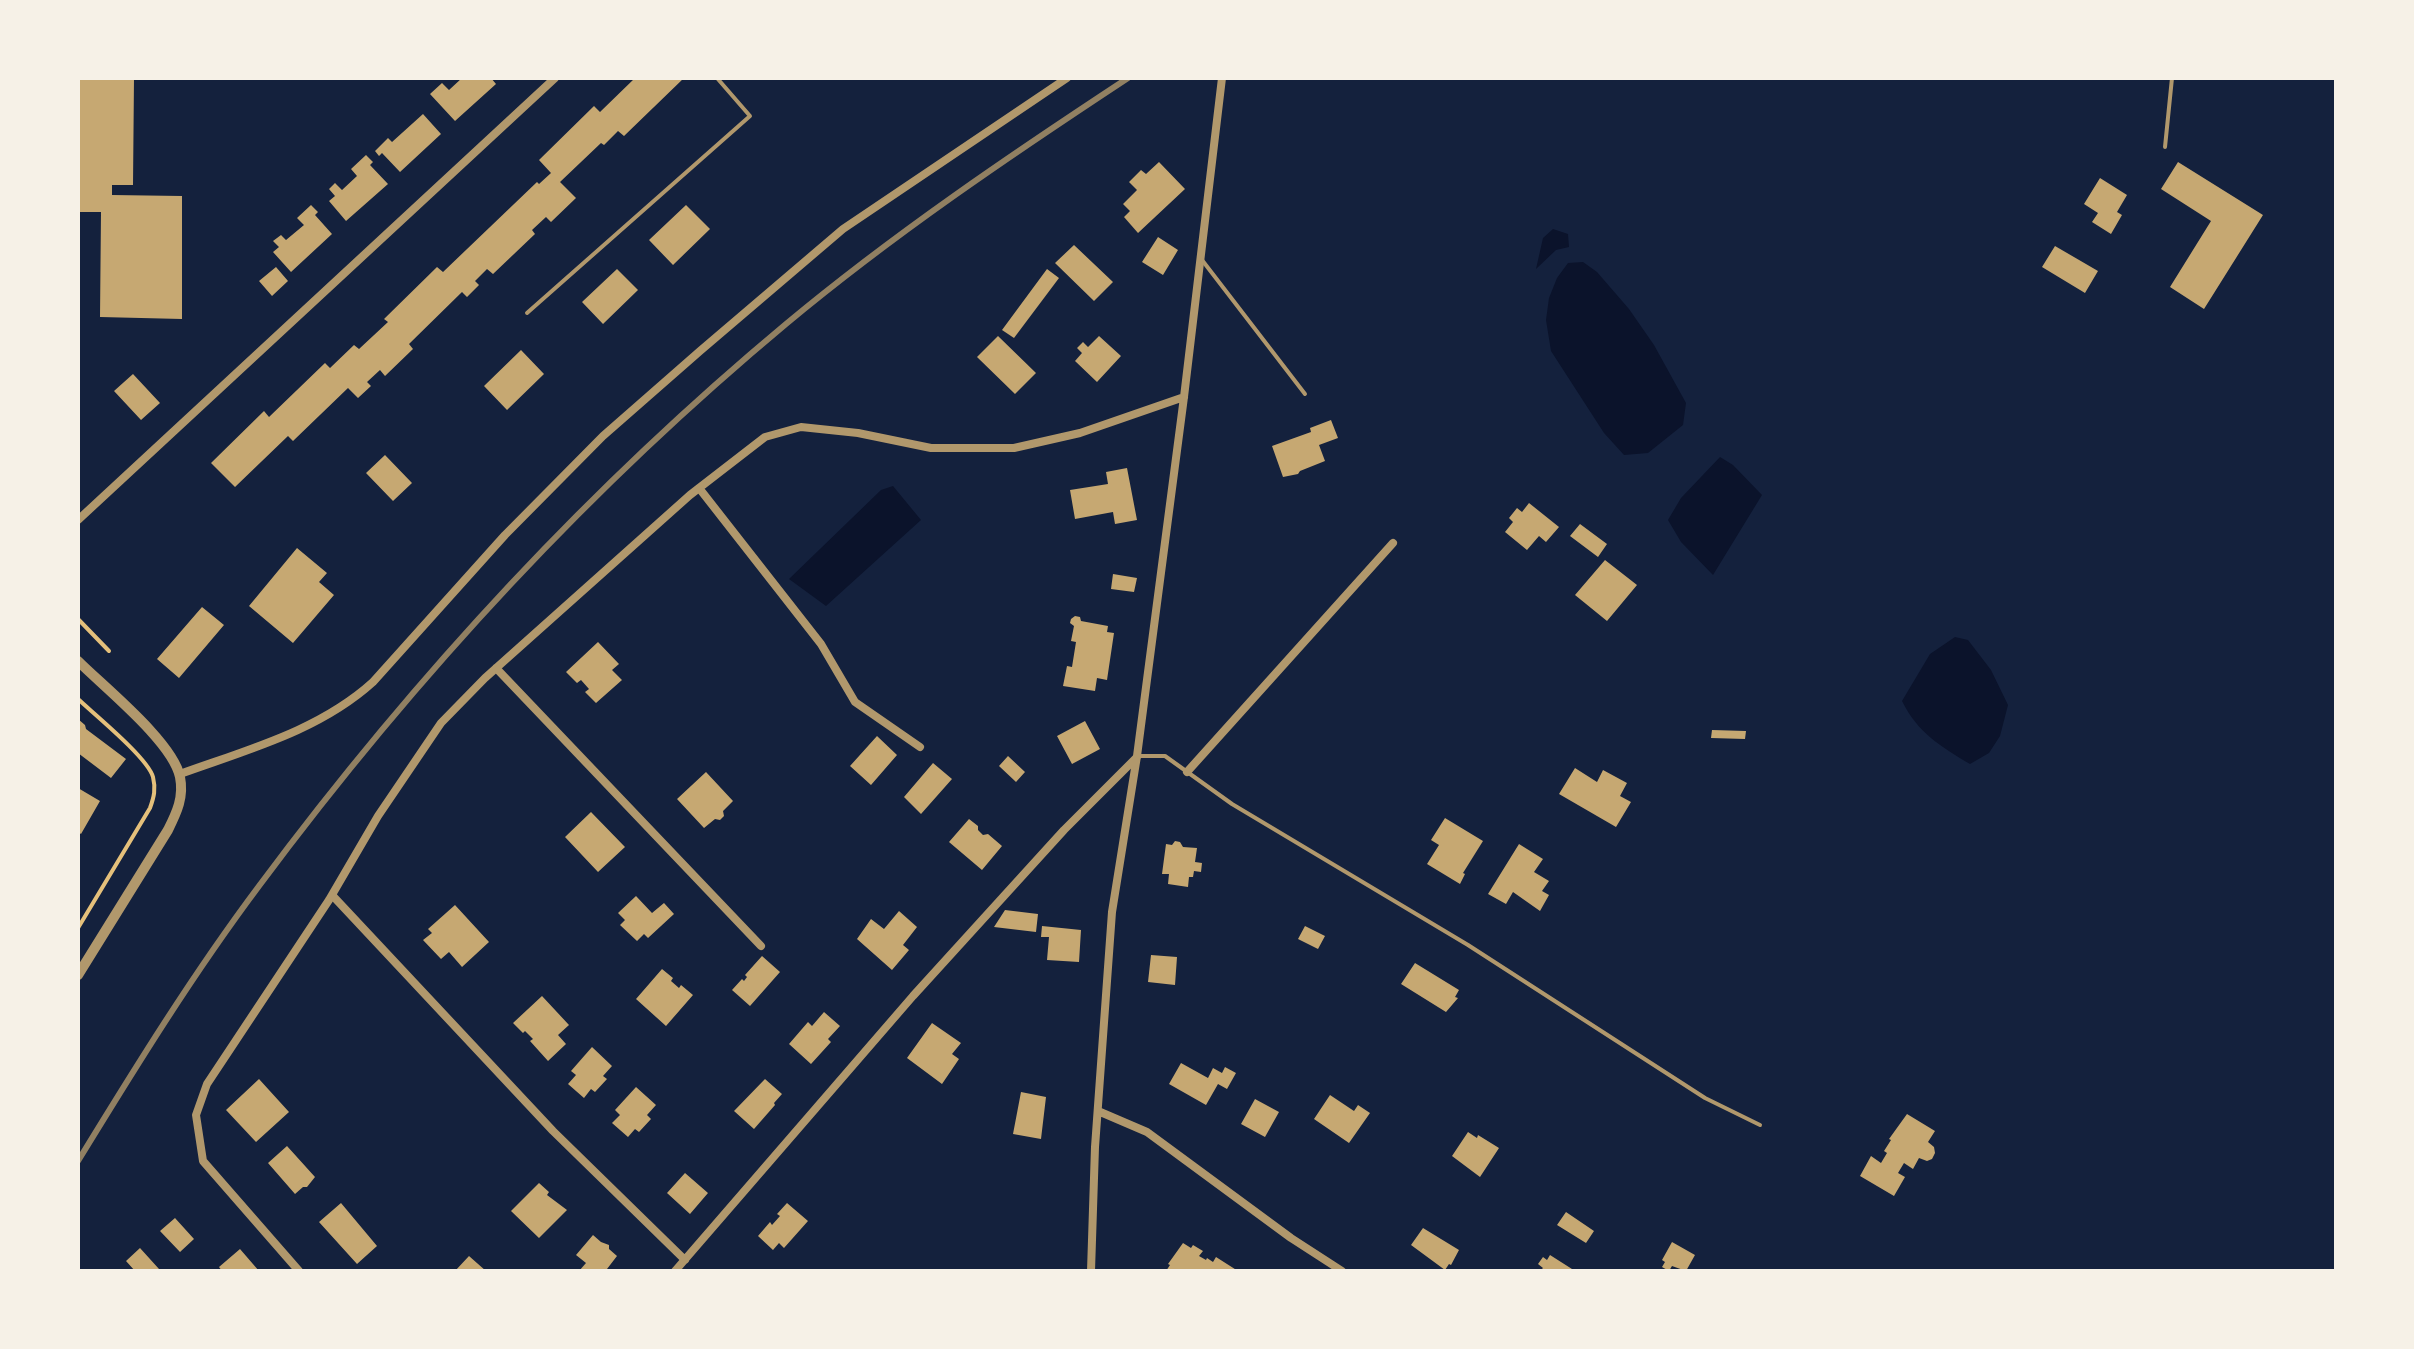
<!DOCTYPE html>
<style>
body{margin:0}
#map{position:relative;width:2414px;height:1349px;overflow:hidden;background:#14213d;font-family:"Titillium Web",sans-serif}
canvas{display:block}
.frame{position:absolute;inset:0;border:80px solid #f6f1e7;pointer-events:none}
</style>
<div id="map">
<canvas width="2414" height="1349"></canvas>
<div class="frame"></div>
</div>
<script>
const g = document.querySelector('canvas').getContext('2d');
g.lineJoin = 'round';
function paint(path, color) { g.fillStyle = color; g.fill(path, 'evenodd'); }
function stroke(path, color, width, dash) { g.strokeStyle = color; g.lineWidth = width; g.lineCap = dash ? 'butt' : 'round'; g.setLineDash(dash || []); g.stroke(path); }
const water = new Path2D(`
 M1553,229L1568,234L1569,247L1556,250L1536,269L1543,238Z
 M1583,262L1597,272L1629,309L1654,345L1686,403L1683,425L1648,453L1624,455L1604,433L1551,351L1546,320L1549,298L1557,278L1568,263Z
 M1720,457L1733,465L1762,495L1713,575L1681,542L1668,520L1681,498Z
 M893,486L921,520L826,606L789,579L881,490Z
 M1955,637L1968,640L1991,670L2008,705L2000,736L1989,753L1970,764C1940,746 1918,733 1902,701L1930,654Z`);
const building = new Path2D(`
 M78,78H134L133,185H112V195L182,196V319L100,317L101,212H78Z
 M462,78H491L496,84L455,121L430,94L442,83L449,90Z
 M635,78H684L624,136L618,131L604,145L601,143L560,182L576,198L551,222L546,217L532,230L535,234L493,274L487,269L475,281L479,285L467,297L462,292L409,344L413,349L385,376L380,370L367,382L371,386L358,398L348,388L293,441L288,436L235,487L211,463L264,411L269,417L325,363L330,368L354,345L359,349L388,322L384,319L437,267L443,272L537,182L539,184L551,173L539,160L594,106L600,112Z
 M423,114L441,134L400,172L382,153L379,156L375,151L388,138L392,142Z
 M366,155L373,162L370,165L388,184L346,221L329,201L335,196L329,189L335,183L342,190L357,176L351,169Z
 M1159,162L1185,189L1138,233L1124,217L1130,211L1123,204L1137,190L1129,182L1141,170L1146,174Z
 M2178,162L2263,215L2204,309L2170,287L2211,221L2161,189Z
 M2100,178L2127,195L2117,212L2122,215L2111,234L2092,222L2098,213L2084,204Z
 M311,205L318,212L315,215L332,234L291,272L273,252L279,247L273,241L281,235L286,240L304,225L297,218Z
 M686,205L710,229L673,265L649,240Z
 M1158,237L1178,250L1163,275L1142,262Z
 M1074,245L1113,282L1094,301L1055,263Z
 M2055,246L2098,271L2085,293L2042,267Z
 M276,267L288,281L272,296L259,281Z
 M617,269L638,290L603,324L582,302Z
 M1047,269L1059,278L1014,338L1002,330Z
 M998,336L1036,373L1015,394L977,357Z
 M1099,336L1121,356L1097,382L1075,361L1082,353L1077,348L1083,342L1088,347Z
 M521,350L544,374L507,410L484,386Z
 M133,374L160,403L141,420L114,391Z
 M1331,420L1338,438L1319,445L1325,461L1300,471L1298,474L1283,477L1272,446L1311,432L1310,428Z
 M385,455L412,483L393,501L366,473Z
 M1127,468L1137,520L1115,524L1113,512L1075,519L1070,490L1108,484L1106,472Z
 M1529,503L1559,527L1546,542L1539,536L1527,550L1505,532L1513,522L1509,518L1517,508L1522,512Z
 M1580,524L1607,544L1598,557L1570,536Z
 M297,548L327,573L319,582L334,595L293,643L249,606Z
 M1605,560L1637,585L1607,621L1575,595Z
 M1113,574L1137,578L1134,592L1111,589Z
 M202,607L224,625L179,678L157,659Z
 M1075,616L1080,617L1081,621L1108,626L1107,632L1114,633L1107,680L1097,678L1095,691L1063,686L1067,666L1072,667L1076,642L1071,641L1074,626L1070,623L1071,619Z
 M598,642L619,664L612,670L622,680L596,703L585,692L589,689L581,680L577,683L566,672Z
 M78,719L85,725L86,729L126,759L111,778L78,753Z
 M1085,721L1100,749L1072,764L1057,736Z
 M1712,730L1746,731L1745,739L1711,738Z
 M877,736L897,755L871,785L850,766Z
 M1008,756L1025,772L1016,782L999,766Z
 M933,763L952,779L921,814L904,797Z
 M1575,768L1597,782L1603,770L1627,783L1620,796L1631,802L1616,827L1559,794Z
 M706,772L733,801L723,811L724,816L720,820L715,819L704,828L677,799Z
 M78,788L100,801L81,834L78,832Z
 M591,812L625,847L598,872L565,837Z
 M1445,818L1483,841L1463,873L1465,874L1460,884L1427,864L1439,845L1431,840Z
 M969,819L978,826V830L983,835L988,834L1002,846L982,870L949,842Z
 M1175,841L1180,842L1183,847L1197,848L1195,862L1202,863L1201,872L1194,871L1193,877H1189L1188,887L1168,884L1169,874H1162L1166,844L1172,845Z
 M1519,844L1543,859L1534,872L1549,881L1542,891L1549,895L1540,911L1513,892L1506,904L1488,894Z
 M636,896L652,913L664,903L674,914L648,938L644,934L637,941L620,925L625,920L618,913Z
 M455,905L489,942L462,967L449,952L441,959L423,940L432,933L428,929Z
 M1005,910L1038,914L1036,932L994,927Z
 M899,911L917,927L903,945L909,950L892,970L857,939L871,919L884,929Z
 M1042,926L1081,930L1079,962L1047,960L1049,937H1041Z
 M1305,926L1325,936L1318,949L1298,939Z
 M1151,955L1177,957L1175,985L1148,982Z
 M762,956L780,972L750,1006L732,990L742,979L744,981L747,977L745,975Z
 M1415,963L1459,990L1455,997L1458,998L1446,1012L1401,984Z
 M662,969L673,978L671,981L679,988L681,985L693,995L666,1026L636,999Z
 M542,996L569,1025L558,1035L566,1044L548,1061L530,1041L533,1039L525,1031L523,1033L513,1023Z
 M824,1012L840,1026L828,1039L831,1042L811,1064L789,1044L808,1022L812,1026Z
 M932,1023L961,1043L952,1054L959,1059L942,1084L907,1058Z
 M592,1047L612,1066L603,1076L607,1079L595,1092L591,1089L584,1098L568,1084L576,1075L571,1071Z
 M1181,1063L1208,1078L1213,1068L1222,1073L1225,1067L1236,1073L1227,1089L1218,1084L1206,1105L1169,1084Z
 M259,1079L289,1112L256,1142L226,1110Z
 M765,1079L782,1094L774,1103L775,1105L754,1129L734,1111Z
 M636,1087L656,1105L647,1115L651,1119L639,1132L635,1129L628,1137L612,1123L620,1115L615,1110Z
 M1021,1092L1046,1097L1041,1139L1013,1134Z
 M1330,1095L1354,1111L1358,1105L1370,1113L1349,1143L1314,1119Z
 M1255,1099L1279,1112L1265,1137L1241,1124Z
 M1907,1114L1935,1131L1928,1142L1934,1147L1935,1153L1932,1159L1927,1161L1919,1158L1913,1169L1904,1163L1898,1173L1905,1177L1894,1196L1860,1176L1871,1156L1881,1163L1887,1153L1884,1151L1891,1140L1889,1139Z
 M1468,1132L1477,1138L1478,1135L1499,1148L1480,1177L1452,1156Z
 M287,1146L315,1177L307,1187H303L295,1194L268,1163Z
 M685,1173L708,1193L690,1214L667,1193Z
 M539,1183L549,1192L547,1195L567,1210L539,1238L511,1211Z
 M341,1203L377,1246L357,1264L319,1222Z
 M787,1203L808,1221L784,1248L779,1243L773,1250L758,1236L770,1222L772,1225L780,1216L777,1214Z
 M1566,1212L1594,1231L1586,1243L1557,1225Z
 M175,1218L194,1239L180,1252L160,1231Z
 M1423,1228L1459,1250L1451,1265L1449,1264L1445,1270L1411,1245Z
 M593,1235L601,1242L609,1245V1249L617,1256L607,1269L609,1271H579L586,1263L576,1255Z
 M1672,1242L1695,1255L1686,1271L1672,1266L1669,1271L1662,1267L1665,1262L1662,1260Z
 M1183,1243L1191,1248L1193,1245L1203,1251L1199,1256L1206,1260L1207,1258L1213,1262L1216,1257L1238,1271H1166L1170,1265L1168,1264Z
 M140,1248L159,1269L157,1271H135L126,1261Z
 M240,1249L259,1271H222L219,1267Z
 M1550,1255L1572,1269L1571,1271H1540L1543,1268L1538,1264L1543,1257L1547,1260Z
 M469,1256L486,1271H455Z`);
const path = new Path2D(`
 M78,619L109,651
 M78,699C94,714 148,758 153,777C156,789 154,797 150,808L78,928`);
const service = new Path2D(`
 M2165,147L2172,78
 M1202,260L1305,394
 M527,313L750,116L717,78
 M1137,756H1165L1232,804L1468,945L1705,1098L1760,1125`);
const minor = new Path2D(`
 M699,488L821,644L855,702L920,747
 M78,520L555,78
 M496,668L761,946
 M1187,772L1393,543
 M180,774C246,750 319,731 373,682L505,535L603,436L700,351L843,229L1067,78
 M332,895L553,1131L685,1260
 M1098,1111L1147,1132L1291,1238L1342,1271
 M299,1271L203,1161L196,1115L207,1084L329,900L378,816L441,723L485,678L690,495L765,437L801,427L858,433L931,448H1014L1080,433L1184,397
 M675,1271L913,996L1064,830L1137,757
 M1091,1271L1095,1147L1112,912L1137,756L1184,397L1222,78`);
const tertiary = new Path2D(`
 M78,661C104,687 173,742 180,777C184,797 177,812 168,830L78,975`);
const rail = new Path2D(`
 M78,1161C135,1068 193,974 259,886C413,679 588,489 786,324C894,234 1011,155 1128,78`);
paint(water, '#0b132b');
paint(building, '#c6a872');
stroke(path, '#e5c07b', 4);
stroke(service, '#b1986c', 4);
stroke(minor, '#b1986c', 8);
stroke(tertiary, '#b1986c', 10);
stroke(rail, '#918062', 6);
</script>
